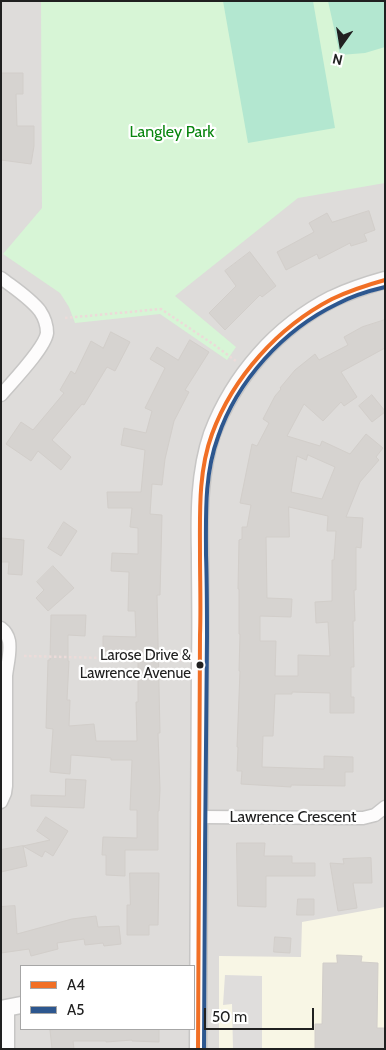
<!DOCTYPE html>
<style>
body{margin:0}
#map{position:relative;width:386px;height:1050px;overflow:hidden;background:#efece9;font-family:Cabin,sans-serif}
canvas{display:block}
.frame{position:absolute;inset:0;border:2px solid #202020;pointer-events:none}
.legend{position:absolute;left:20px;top:965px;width:175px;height:65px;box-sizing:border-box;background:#fff;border:1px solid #a6a6a6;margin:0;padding:6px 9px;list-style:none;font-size:15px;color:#202020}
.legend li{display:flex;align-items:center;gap:10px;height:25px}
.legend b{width:25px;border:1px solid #a6a6a6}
.north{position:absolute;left:316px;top:20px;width:50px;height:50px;-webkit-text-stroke:4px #fff;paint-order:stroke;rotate:193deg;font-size:14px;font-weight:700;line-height:20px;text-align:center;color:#202020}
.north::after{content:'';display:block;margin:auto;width:18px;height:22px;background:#202020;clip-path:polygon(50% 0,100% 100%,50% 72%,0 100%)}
.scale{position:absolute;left:204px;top:1008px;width:110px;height:22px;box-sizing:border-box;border:2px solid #202020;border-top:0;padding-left:6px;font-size:15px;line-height:18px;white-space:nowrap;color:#202020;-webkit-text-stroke:4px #fff;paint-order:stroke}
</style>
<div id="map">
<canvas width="386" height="1050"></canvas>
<div class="frame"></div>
<ul class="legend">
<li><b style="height:6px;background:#f16f25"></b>A4</li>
<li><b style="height:6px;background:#2d578f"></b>A5</li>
</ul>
<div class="north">N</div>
<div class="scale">50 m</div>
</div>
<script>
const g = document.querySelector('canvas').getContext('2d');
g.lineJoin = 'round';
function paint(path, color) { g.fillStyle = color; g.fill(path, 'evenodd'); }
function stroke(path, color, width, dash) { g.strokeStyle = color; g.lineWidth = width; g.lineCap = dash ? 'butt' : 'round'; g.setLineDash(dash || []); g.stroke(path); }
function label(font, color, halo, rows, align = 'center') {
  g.font = font + ' Cabin,sans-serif'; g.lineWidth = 4.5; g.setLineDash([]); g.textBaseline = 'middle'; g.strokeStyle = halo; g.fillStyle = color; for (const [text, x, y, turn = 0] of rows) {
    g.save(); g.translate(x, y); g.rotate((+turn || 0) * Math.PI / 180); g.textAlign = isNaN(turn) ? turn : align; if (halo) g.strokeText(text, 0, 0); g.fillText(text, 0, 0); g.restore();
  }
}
const residential = new Path2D(`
 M1,1H385V1049H1ZM21,966H194V1029H21Z`);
const education = new Path2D(`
 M385,907V1049H219V956L301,957L302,922Z`);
const park = new Path2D(`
 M41,1H385V183L298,198L175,296L236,347L227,360L160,314L75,323L69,307L60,293L3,254L42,208Z`);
const pitch = new Path2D(`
 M223,1H313L335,128L248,143Z
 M328,1H385V47L365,53L340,55Z`);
const parking = new Path2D(`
 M225,975L262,976V1049H233L232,1004L223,1005Z`);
const building = new Path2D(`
 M1,73H23V94H16L17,126H34V146L31,164L1,160Z
 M369,211L375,230L364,234L367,241L351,246L350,243L319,259L317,254L286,270L277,252L314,232L309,223L327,213L332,222Z
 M250,252L276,286L262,297L260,295L225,330L209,313L236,286L225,271Z
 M385,320V348L341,372L357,397L344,406L341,402L323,421L304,404L287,436L320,446L322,441L350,454L366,434L383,448L376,457L379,460L360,482L346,517L363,518L361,548L356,547V590H354L355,621H353L354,667H351V697H354V713H330V693L292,692V694H275L273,736H263L262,767L324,769V756L353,757V772H345V786L291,785V787L241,784L242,771H237L238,747H237L240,671H239L240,634H239V589H238L239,540L242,539V527H247L251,505L240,503L252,444L257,446L269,423L263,419L275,396L281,389L280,388L295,370L315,354L319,360L348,345L344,337L362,327ZM308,455L335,467L322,499L291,492L297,456L306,460ZM289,507L328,516L327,531H336L334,560H332V601L315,602L316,623L328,622L330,656L298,655V676H275L276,641H260V616L291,617L292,599L267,598L266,537H289Z
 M111,332L130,342L115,371L107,367L84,405L82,404L52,440L71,457L61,470L38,451L31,461L6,444L21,422L33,430L64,393L60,390L71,371L75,374L91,341L103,348Z
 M190,340L209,352L185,390L189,392L174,421L165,459L162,485L152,484L150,514L162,515L160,595H157L160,733H158L160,789L159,811H158V850H125V876L106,875V855H102L103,837L137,838V810H130L132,760H111V758L71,755L70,774L50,772L53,729L46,728L48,660H50L51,615H86L85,636L68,635V661H69L67,700H70L69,726L94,724L96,741H137L136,702H138V652L103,651V636L136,637L135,611H128L129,572L111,571L112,553L138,554V528L130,527L132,508H108L107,492H141L145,450L121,445L124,428L146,433L152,411L145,408L165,368L150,359L157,347L178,360Z
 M372,395L385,411V412L372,422L359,406Z
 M64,522L77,531L61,556L48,548Z
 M1,538L24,540L22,575L8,574L9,562H1Z
 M53,566L74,588L48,611L36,598L44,590L37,582Z
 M66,779L86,780L84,808L31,806V795L65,796Z
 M46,817L68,831L53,856L45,851L42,857L23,846L50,840L37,831Z
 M237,843H265L264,856H292V863H315V876H266V907L238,906Z
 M23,846L27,866L1,872V850Z
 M371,858L372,883H353L357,908L338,911L330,863L344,864L343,859Z
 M130,873H159L158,925H149V935H127V905H130Z
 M298,899H314V915H297Z
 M15,906L17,934L72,919L96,916L98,927L119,926L121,944L104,946L103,943L85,945L84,939L57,943L58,949L31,956L29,949L1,953V907Z
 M275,937L291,938L290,953L274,952Z
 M337,955L362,956L361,962L378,963L377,1028H385V1049H315V1024H322L323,963H337Z
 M68,1029H159V1042L132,1041V1040L106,1042V1041H73L74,1049H52L50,1030Z`);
const path = new Path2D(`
 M65,318L161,309L213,344L236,361
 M24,656L186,660`);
const minor = new Path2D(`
 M1,278C14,288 30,298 40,311C44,317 47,325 47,333C45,348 12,382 1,395
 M1,628C5,631 8,636 9,641C11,652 7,665 6,676C6,713 6,749 6,786L5,793L1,802
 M199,817L363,818L375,815L385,807
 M8,1007V1049`);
const tertiary = new Path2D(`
 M1,1009L21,1005
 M198,1049C198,920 200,790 200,661C201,625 200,590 200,554C199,514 199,472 212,434C234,376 277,327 332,299C349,291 367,285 385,280`);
const bus1 = new Path2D(`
 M198,1049C198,911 199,773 200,635C201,608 200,581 200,554C200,514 198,472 212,434C233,377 278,327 332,299C349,291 367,285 385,280`);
const bus2 = new Path2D(`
 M204,1049C204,911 206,774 207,636C207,609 207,582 206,555C206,516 204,475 218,437C237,381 283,330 337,304C352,296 368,291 385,287`);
const markers = [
 [200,665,4.5,"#202020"]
];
const busNames = [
 ["Larose Drive &",191,656],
 ["Lawrence Avenue",191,674]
];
const parkNames = [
 ["Langley Park",172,132]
];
const streetNames = [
 ["Lawrence Crescent",293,817]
];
paint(residential, '#dedcda');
paint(education, '#f8f6e5');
paint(park, '#d7f5d6');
paint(pitch, '#b3e7d0');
paint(parking, '#dfdddc');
paint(building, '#d6d3d0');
stroke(building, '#d2ceca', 1);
stroke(minor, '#c7c6c5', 15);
stroke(tertiary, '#c7c6c5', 19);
stroke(path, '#ecdbd9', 2.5, [2.5, 2.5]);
stroke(minor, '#fdfcfc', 12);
stroke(tertiary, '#fdfcfc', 16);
stroke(bus1, '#f16f25', 4);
stroke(bus2, '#2d578f', 4);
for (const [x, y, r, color] of markers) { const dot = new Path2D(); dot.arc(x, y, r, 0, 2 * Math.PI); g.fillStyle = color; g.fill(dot); stroke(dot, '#fff', 2); }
label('15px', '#202020', '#fff', busNames, 'right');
label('16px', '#08850e', '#fff', parkNames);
label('16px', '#202020', '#fff', streetNames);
</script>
